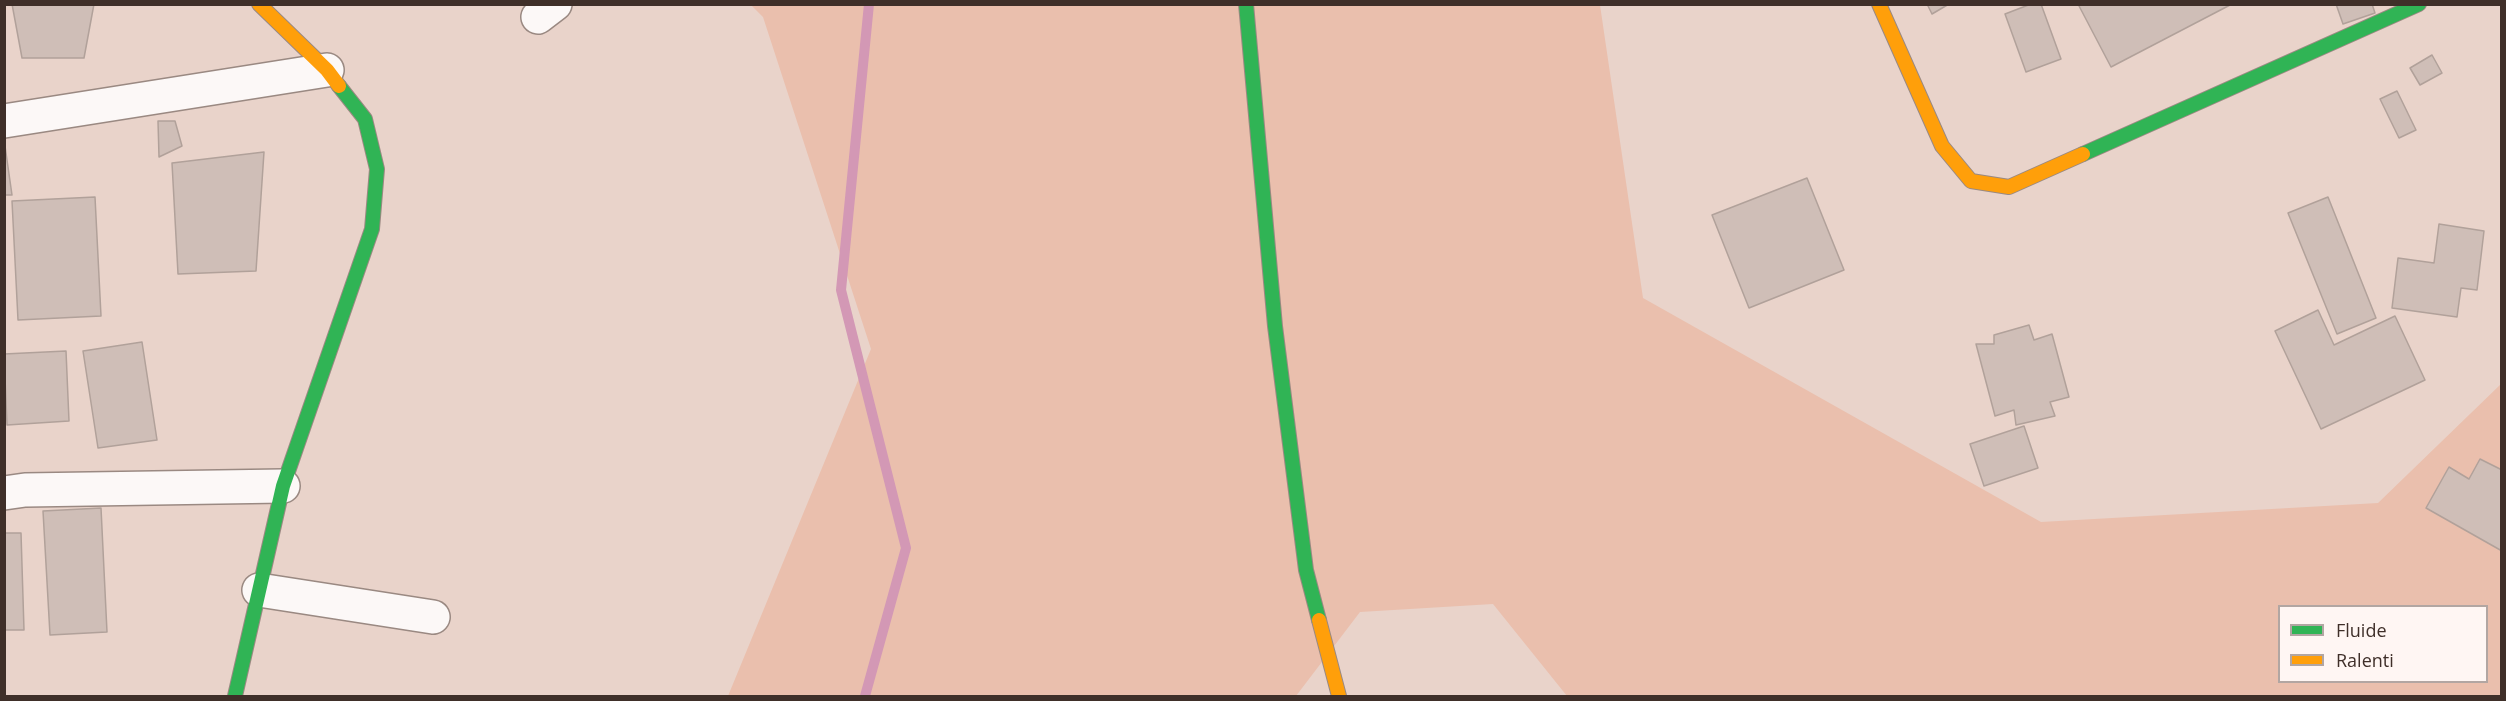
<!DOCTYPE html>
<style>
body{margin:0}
#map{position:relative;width:2506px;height:701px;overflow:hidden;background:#e9d3ca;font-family:"Open Sans",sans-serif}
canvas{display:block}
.frame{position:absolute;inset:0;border:6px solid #3f2f29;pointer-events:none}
.legend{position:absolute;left:2278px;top:605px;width:210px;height:78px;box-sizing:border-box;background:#fff6f3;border:2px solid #b2a6a2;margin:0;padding:8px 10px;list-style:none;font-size:18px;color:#3f2f29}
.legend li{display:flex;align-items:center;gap:12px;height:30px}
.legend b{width:30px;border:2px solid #b2a6a2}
</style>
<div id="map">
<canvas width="2506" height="701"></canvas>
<div class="frame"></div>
<ul class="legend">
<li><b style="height:8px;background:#30b455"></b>Fluide</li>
<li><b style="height:8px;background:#ff9f0a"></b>Ralenti</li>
</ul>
</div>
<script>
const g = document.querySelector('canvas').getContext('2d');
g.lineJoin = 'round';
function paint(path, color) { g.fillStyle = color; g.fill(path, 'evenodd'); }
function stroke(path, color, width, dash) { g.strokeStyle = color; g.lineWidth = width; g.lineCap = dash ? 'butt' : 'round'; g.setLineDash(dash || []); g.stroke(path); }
const green = new Path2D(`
 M751,5H1600L1643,298L2041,522L2378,503L2501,384V696H1567L1493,604L1360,612L1296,696H728L871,349L763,17ZM2280,606H2486V682H2280Z`);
const stream = new Path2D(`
 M865,696L906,548L841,290L869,4`);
const building = new Path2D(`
 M12,4H94L84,58H22Z
 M1927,4H1949L1932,14Z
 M2031,4H2041L2061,59L2026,72L2005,14Z
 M2078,4H2232L2111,67Z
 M2336,4H2372L2375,13L2343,24Z
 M2432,55L2442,73L2420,85L2410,68Z
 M2397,91L2416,130L2399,138L2380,99Z
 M158,121H175L182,146L159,157Z
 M4,139L12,195H4Z
 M264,152L256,271L178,274L172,163Z
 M1807,178L1844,270L1749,308L1712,215Z
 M95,197L101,316L18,320L12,201Z
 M2328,197L2376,318L2337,334L2288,213Z
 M2439,224L2484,231L2477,290L2461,288L2457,317L2392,308L2398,258L2434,263Z
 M2318,310L2334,345L2395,316L2425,380L2321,429L2275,331Z
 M2029,325L2034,340L2052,334L2069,397L2050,402L2055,416L2016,425L2014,410L1995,416L1976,344H1994V335Z
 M142,342L157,440L98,448L83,351Z
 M66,351L69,421L7,425L4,354Z
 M2024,426L2038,468L1984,486L1970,444Z
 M2480,459L2502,470V551L2426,508L2449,467L2469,479Z
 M101,508L107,632L50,635L43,511Z
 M4,533H21L24,630H4Z`);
const street = new Path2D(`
 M538,17L555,4
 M4,121L327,70
 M4,493L25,490L283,486
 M259,590L433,617`);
const fast = new Path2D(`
 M1246,4L1275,326L1306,570L1319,620
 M2083,154L2419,4
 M235,696L283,486L372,229L377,169L365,119L339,86`);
const slow = new Path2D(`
 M259,4L327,70L339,86
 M1879,4L1942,146L1971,181L2009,187L2083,154
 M1319,620L1339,696`);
paint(green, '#eabfad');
stroke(stream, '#d398b5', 10);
paint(building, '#cfbeb7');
stroke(building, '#b1a19a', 1.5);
stroke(street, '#9a8982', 36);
stroke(fast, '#9a8982', 16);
stroke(slow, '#9a8982', 16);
stroke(street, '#fcf8f7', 33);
stroke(fast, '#30b455', 14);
stroke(slow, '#ff9f0a', 14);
</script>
